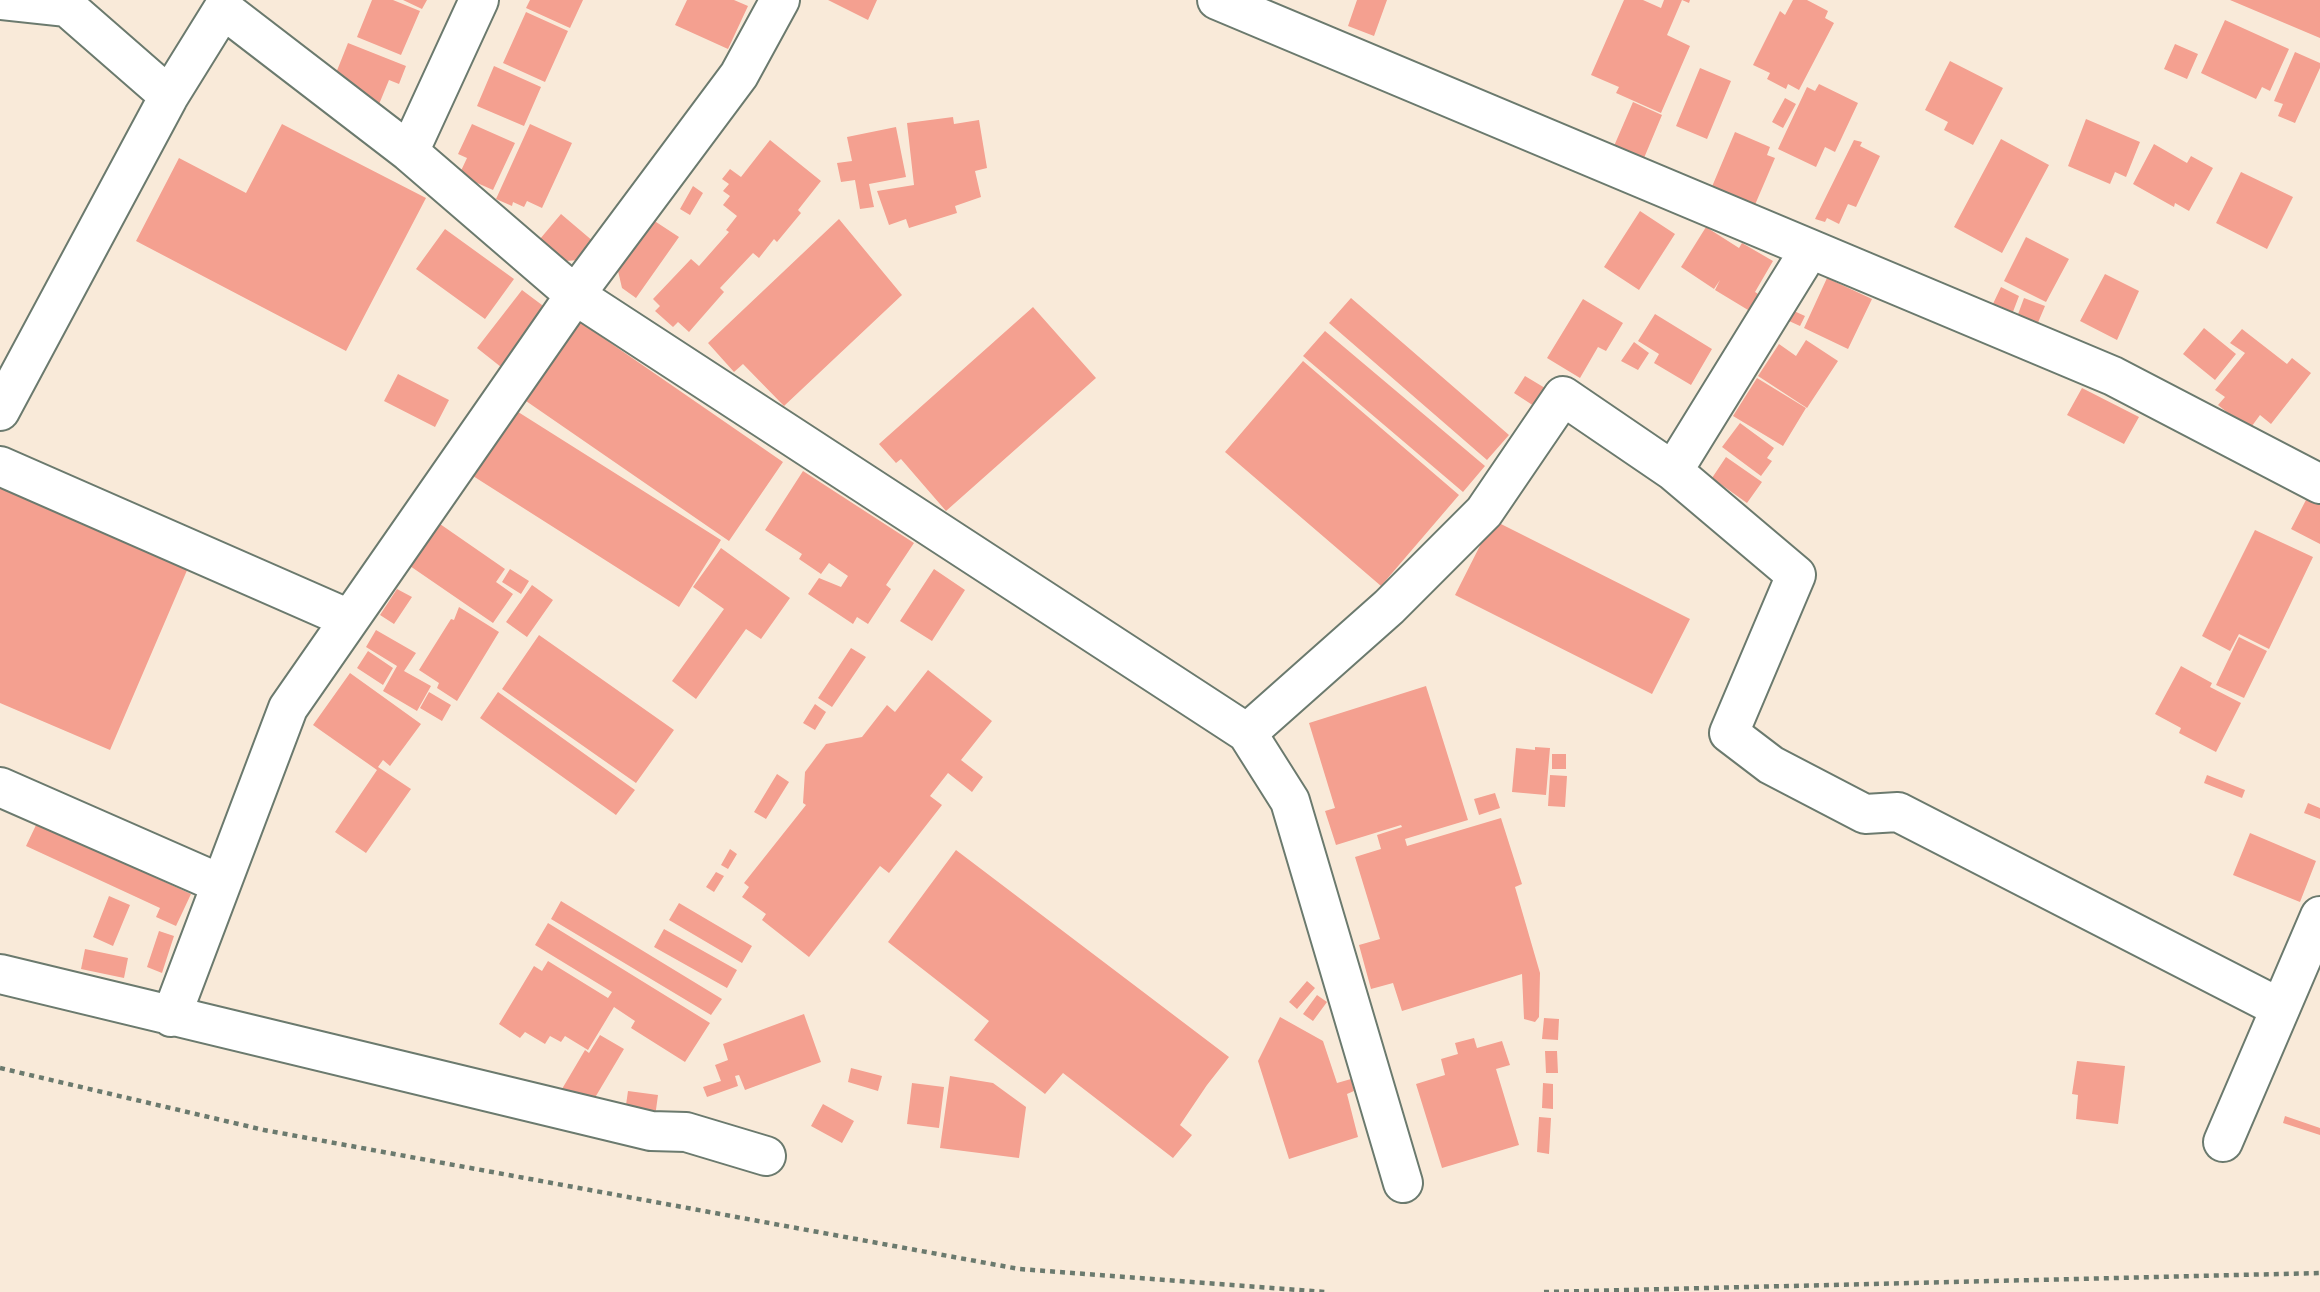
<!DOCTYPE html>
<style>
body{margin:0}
canvas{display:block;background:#f9ead9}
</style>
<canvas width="2320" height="1292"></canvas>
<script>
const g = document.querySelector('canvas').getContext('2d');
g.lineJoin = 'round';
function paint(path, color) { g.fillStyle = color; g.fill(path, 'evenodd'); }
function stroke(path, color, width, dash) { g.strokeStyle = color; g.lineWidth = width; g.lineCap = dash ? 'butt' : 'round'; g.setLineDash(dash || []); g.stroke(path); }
const building = new Path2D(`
 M372,0H393L420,11L401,55L357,37Z
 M403,0H427L422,9Z
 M530,0H583L570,28L526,8Z
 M687,0H734L748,6L728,49L675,25Z
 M828,0H877L868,20Z
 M1357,0H1387L1374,36L1348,26Z
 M1624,0H1643L1661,8L1664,0H1690L1689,3L1682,0L1667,35L1690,46L1661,113L1616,93L1619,87L1591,75Z
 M1793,0H1807L1828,11L1825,18L1834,23L1799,90L1788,84L1786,89L1767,79L1770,73L1753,65L1780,11L1785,15Z
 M2230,0H2320V38Z
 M526,12L568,31L545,82L503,63Z
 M2225,20L2289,49L2270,91L2262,87L2256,99L2201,73Z
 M348,43L406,66L399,84L389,80L377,109L361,102L365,93L334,78Z
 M2175,44L2198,54L2187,79L2164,69Z
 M2295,52L2320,63V68L2295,123L2278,116L2283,104L2274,101Z
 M1950,61L2003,88L1973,145L1944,130L1948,122L1925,110Z
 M494,66L541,87L524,126L477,106Z
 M1700,68L1731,81L1707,139L1676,126Z
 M1819,84L1858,103L1835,152L1825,147L1816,167L1778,149L1807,87L1815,91Z
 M1785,98L1796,104L1783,128L1772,122Z
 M1633,102L1662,115L1644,158L1614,146Z
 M953,117L954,124L979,120L987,168L975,171L981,197L955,206L957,213L909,228L906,219L889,225L877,191L914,185L907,123Z
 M2086,119L2140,142L2126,177L2115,172L2110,184L2068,166Z
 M282,124L426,198L346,351L136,241L179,158L246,193Z
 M472,124L515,143L493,190L459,175L467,158L458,154Z
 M530,124L572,143L542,208L527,201L524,207L513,202L512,206L496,199Z
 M896,127L906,177L869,184L874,207L860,209L855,180L841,182L837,163L852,161L847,137Z
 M1735,132L1770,147L1767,155L1775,158L1754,207L1711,189Z
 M2001,139L2049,165L2002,253L1954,227Z
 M770,140L821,181L798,210L801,213L777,242L774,239L759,258L753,253L720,288L724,292L689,332L678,322L673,327L655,311L660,306L653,299L691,259L699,266L729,232L726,230L737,216L723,205L730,196L723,191L729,184L722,179L730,169L741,177Z
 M1854,140L1862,142L1860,146L1880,156L1856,207L1848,204L1839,224L1827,218L1825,222L1815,219Z
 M2154,144L2187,163L2191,156L2213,168L2189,211L2175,203L2174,207L2133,184Z
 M2241,172L2293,197L2267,249L2216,223Z
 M693,186L703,193L690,215L680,209Z
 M1640,211L1675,234L1639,290L1604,267Z
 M561,214L594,242L579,260L566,261L540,239Z
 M839,219L902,295L784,406L743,364L734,372L708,343Z
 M653,220L679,237L636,298L622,288L618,271Z
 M1706,227L1739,248L1742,243L1773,261L1755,292L1763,297L1753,313L1715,290L1720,280L1714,289L1681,267Z
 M445,229L514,279L485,319L416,269Z
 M2026,237L2069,259L2046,302L2004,281Z
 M2105,274L2139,291L2117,340L2080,321Z
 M1827,278L1872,299L1848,349L1804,328Z
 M2001,287L2019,296L2011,317L1991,308Z
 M522,290L546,308L501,367L477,348Z
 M1351,298L1509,435L1487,460L1329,323Z
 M2024,298L2045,306L2037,325L2017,317Z
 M1583,299L1623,323L1606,351L1598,347L1580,378L1547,358Z
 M1033,307L1096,378L946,511L901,459L896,463L879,444Z
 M1794,311L1805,316L1800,326L1789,321Z
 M1655,314L1712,349L1691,385L1654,363L1659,354L1638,341Z
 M580,322L783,462L729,541L526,401Z
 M2204,328L2236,354L2215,380L2183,354Z
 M2242,329L2287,364L2292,358L2311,373L2271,424L2260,415L2249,430L2218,405L2225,397L2215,390L2245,353L2230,343Z
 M1325,331L1485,466L1463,492L1303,356Z
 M1806,340L1838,361L1807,408L1758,376L1779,344L1796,356Z
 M1634,342L1649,353L1638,370L1621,361Z
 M1303,361L1459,495L1381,586L1225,452Z
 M398,374L449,400L435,427L384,401Z
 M1525,376L1545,388L1534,406L1514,393Z
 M1757,378L1806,408L1783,446L1733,416Z
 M2082,388L2139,417L2124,444L2067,415Z
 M515,410L721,540L679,607L473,476Z
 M1740,423L1774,448L1767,458L1772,461L1761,476L1722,447Z
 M1726,457L1762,482L1747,503L1712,478Z
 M803,471L914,543L886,585L891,589L868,624L857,617L853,624L808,594L819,578L841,587L848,576L829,563L821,574L799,559L802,554L765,530Z
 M0,486L188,568L110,750L0,703Z
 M2307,498L2320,505V544L2291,529Z
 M1493,520L1690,619L1652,694L1455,595Z
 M440,524L505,569L496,582L513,594L493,623L410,566Z
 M2255,530L2313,557L2269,649L2239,634L2230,651L2202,636Z
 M721,548L790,598L761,639L746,629L696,699L672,681L724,609L693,587Z
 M510,569L529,581L521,594L502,582Z
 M934,569L965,590L932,641L900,621Z
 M532,585L553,600L527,637L506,622Z
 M397,589L412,597L394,624L380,615Z
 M459,607L499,632L457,701L437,688L439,683L419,670L451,619L454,620Z
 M376,630L416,653L404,671L431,686L417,711L383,691L397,666L366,647Z
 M539,635L674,730L636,783L502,689Z
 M2239,637L2267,651L2244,698L2216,685Z
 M851,648L866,657L832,707L818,698Z
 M368,651L393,668L383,685L357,668Z
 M2181,666L2212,683L2210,687L2241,703L2216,752L2179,733L2181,728L2155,714Z
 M928,670L992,721L961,760L983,777L972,792L948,773L930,796L942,805L889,873L880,866L809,957L762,920L766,914L742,897L749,887L744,883L806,805L803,803L805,772L826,744L862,737L887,705L895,712Z
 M350,673L421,724L390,766L383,760L378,767L411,789L366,853L335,832L377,770L313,725Z
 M1426,686L1468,820L1405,839L1407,846L1501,818L1522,884L1515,887L1540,973L1539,1017L1535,1022L1524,1019L1522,974L1402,1011L1393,983L1371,989L1359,945L1380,939L1355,857L1381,849L1377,835L1402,827L1401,825L1336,845L1325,811L1335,808L1309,723Z
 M429,692L451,705L442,721L420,708Z
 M498,692L635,790L616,815L480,718Z
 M815,704L826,712L815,730L803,723Z
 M1535,747L1550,748L1546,795L1512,792L1516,748L1535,750Z
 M1552,754H1566V769H1552Z
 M777,774L789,782L766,819L754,812Z
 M1550,775L1567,776L1565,807L1548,806Z
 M2207,775L2245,790L2242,798L2204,783Z
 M1495,793L1500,808L1479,815L1474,799Z
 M2308,803L2320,808V819L2304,813Z
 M37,823L191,894L176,926L156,917L160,908L26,846Z
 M2250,833L2316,861L2300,902L2233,875Z
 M730,849L737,854L728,869L721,865Z
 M956,850L1229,1057L1207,1085L1180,1125L1192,1135L1173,1158L1063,1073L1045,1094L974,1040L989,1021L888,942Z
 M716,872L724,876L714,892L706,887Z
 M109,896L130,905L113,946L93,937Z
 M561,901L722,999L711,1015L551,919Z
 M679,903L752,946L742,963L669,920Z
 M548,923L710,1023L685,1062L631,1028L635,1021L614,1007L588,1050L565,1036L561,1042L550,1036L545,1044L525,1032L520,1038L499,1024L534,966L542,971L548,961L608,998L612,992L535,945Z
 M664,929L737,970L727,988L654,947Z
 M159,931L174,936L162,973L147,967Z
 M85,949L128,958L124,978L81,969Z
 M1307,981L1315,988L1297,1009L1289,1002Z
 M1317,995L1327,1002L1313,1021L1303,1014Z
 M804,1014L821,1062L745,1090L739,1075L735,1076L738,1086L707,1097L703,1087L721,1081L715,1065L728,1060L723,1044Z
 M1280,1017L1323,1041L1337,1083L1351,1079L1354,1091L1347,1094L1358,1137L1289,1159L1258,1061Z
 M1544,1018L1559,1019L1558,1040L1542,1039Z
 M600,1035L624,1049L590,1106L562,1089L585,1050L589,1053Z
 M1474,1038L1477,1048L1502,1041L1510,1065L1496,1069L1519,1145L1442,1168L1416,1084L1445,1075L1441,1059L1458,1054L1455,1043Z
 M1545,1051H1557L1558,1073H1546Z
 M2077,1061L2125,1066L2118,1124L2076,1119L2078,1095L2072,1094Z
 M851,1068L882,1076L878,1091L848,1082Z
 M950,1076L993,1083L1026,1107L1019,1158L940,1148Z
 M912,1083L944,1087L939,1128L907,1124Z
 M1543,1083L1553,1084V1109L1542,1108Z
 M628,1091L658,1095L655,1117L625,1112Z
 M823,1104L854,1121L842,1143L811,1126Z
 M2285,1116L2320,1128V1135L2283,1123Z
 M1539,1117L1551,1118L1549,1154L1537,1152Z`);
const path = new Path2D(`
 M0,1068L264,1130L1019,1269L1325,1292
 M1544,1292L2320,1273`);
const minor = new Path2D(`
 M0,0L67,7L169,96
 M1217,0L2113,376L2320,484
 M409,152L479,0
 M0,411L169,96L223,9L409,152L575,295L1247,733L1290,801L1403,1183
 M0,466L349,619
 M1673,471L1810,249
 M1247,733L1389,607L1484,512L1563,396L1673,471L1796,575L1729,733L1771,765L1865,814L1898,812L2280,1008
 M0,787L221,884
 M0,974L651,1131L686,1132L766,1156
 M171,1017L288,708L575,295L739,75L780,0`);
const tertiary = new Path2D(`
 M2223,1142L2320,916`);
paint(building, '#f4a090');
stroke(minor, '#6b7a6e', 42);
stroke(tertiary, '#6b7a6e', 42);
stroke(path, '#6b7a6e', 4.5, [5, 5]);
stroke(minor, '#fff', 38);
stroke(tertiary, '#fff', 38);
</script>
